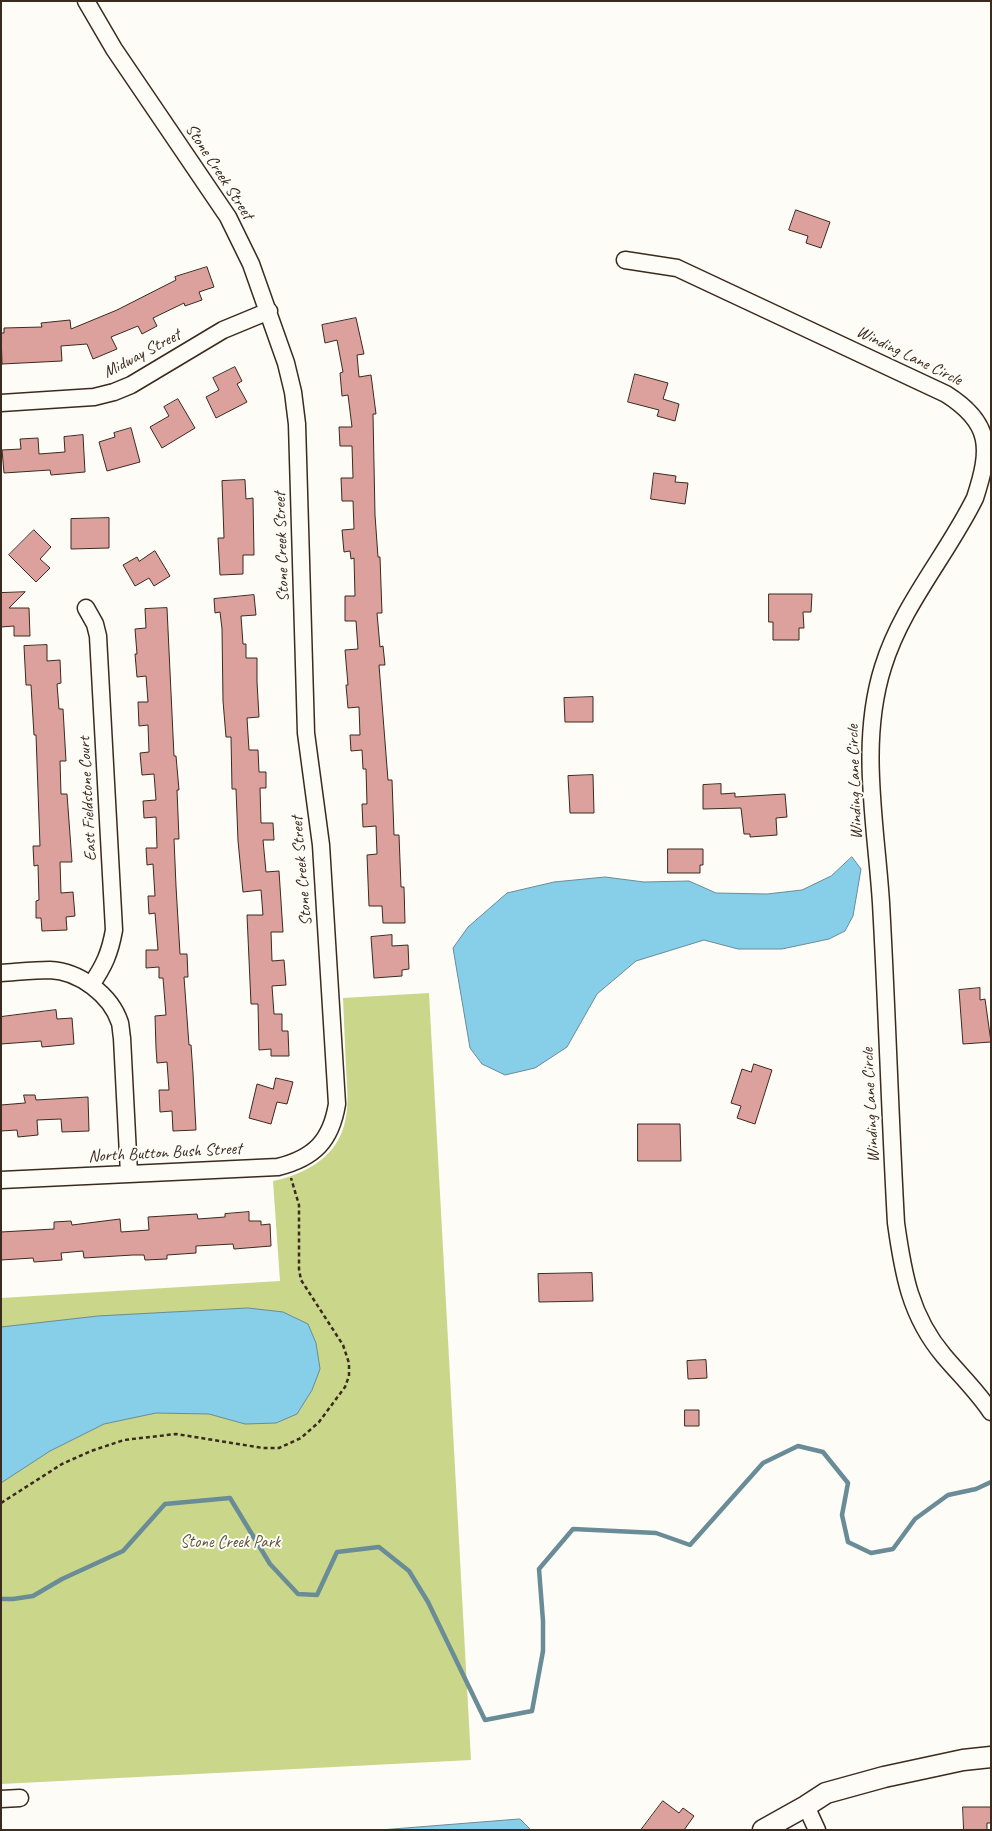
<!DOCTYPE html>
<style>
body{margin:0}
#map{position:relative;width:992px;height:1831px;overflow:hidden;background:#fdfcf7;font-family:Caveat,sans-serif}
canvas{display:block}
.frame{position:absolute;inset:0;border:2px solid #3b2a1e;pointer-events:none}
</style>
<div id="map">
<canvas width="992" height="1831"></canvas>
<div class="frame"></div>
</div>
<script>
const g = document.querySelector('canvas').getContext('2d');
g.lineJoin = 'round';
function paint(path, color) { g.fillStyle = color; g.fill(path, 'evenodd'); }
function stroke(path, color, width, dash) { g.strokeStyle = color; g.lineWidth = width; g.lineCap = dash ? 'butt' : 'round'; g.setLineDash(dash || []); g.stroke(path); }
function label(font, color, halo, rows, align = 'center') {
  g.font = font + ' Caveat,sans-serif'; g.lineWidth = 4; g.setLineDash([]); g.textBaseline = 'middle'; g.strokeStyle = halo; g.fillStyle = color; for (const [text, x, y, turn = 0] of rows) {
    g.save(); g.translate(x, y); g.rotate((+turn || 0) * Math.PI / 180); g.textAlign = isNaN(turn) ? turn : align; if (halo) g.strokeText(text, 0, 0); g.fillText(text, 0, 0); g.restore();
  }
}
const green = new Path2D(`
 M429,993L471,1760L1,1784V1298L280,1281L273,1181C303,1175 333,1159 343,1129C350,1109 347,1088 346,1068C345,1045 344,1021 343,998Z`);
const water = new Path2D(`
 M852,857L861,869L853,916L845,931L829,939L782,949H738L704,940L636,961L597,994L567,1047L535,1068L505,1075L482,1064L470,1048L453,948L468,927L507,893L554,882L605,877L644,882L689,881L716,893L767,894L802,890L831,876Z
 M248,1308L283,1312L308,1324L316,1343L320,1369L312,1390L297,1414L276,1423L245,1424L209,1414L156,1413L104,1424L50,1451L1,1483V1327L98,1316Z
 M520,1819L531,1830H380L519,1819Z`);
const stream = new Path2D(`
 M1,1599H13L33,1596L62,1579L123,1551L165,1504L230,1498L270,1564L298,1594L317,1595L337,1552L379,1547L409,1571L428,1602L485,1720L532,1711L543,1651V1621L539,1569L573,1529L656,1533L690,1545L763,1463L798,1446L823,1452L848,1483L842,1515L848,1542L871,1553L893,1549L915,1519L948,1495L976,1489L991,1482`);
const building = new Path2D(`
 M796,210L830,222L821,248L806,243L808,236L789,230Z
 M207,267L214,287L199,292L202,300L185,306L184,303L153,318L157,326L142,334L138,326L111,337L117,349L93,359L87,344L61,346L62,361L2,364L1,333H4V328L42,327L41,323L70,320L71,329L117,310L176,280L175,277Z
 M356,318L364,354L357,355L359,377L371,375L376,414H373L375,515L378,557H380L382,613H377L380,647L383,646L385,665H379L388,780H392L394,835H399L401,887H404L405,923H383L382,906H369L367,855L377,854L376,826L363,827L362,804H367L366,769H363L362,750L351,751L350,735H360L359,707L348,708L346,685H348L345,650L358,649L356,621H345V596H355L354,558L351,559L350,551L344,552L342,530L354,529L353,501H342L341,478H353L352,446H340L339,427H352L348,395L342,396L340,373L343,372L337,340L325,343L322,325Z
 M235,367L242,381L237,384L247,402L216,418L206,397L219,390L213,378Z
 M635,374L668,383L663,399L679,404L675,421L657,416L659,410L628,402Z
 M178,399L195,428L162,448L150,427L169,416L164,407Z
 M131,428L140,462L107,471L99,442L115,437L114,433Z
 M83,435L85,472L51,475L50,470L4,473L2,450L21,449L20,439L38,438L39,454L65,452L64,437Z
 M654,473L676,476L675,482L688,483L685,504L651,499Z
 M245,480L246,499L253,498L254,555H243V574L220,575L218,538H224L222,481Z
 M109,518V548L71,549V519Z
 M34,530L51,547L40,559L50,568L36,582L9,555Z
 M155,551L170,576L154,586L149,578L135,586L123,565L137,557L139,561Z
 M25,592L9,608H29L30,636H14V626L1,627V593Z
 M769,594H812L811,612H803L804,628H799V640H773V622H769Z
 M254,595L256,615L241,616L243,644H246V658H257V682L259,717L247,718L249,750H258L259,772H266V788H260L261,823H273L274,840H263L266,872L279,871L283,932H271L272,961L284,960L286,985L272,986L274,1014H282V1031H288L289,1056H271V1049L259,1050L258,1004H251L247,915H263L261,890L243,892L238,841L236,789H232L231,737H226L223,701L222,629L220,612L215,613L214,599Z
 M167,608L174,756H176L179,790H177L179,839H174L176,886L180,954H187L188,977H184L189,1045H191L193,1073L196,1130L173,1131L172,1111L160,1112L159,1090H169L167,1062L157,1063L156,1048L155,1016L166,1015L163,978H159V967L146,968V950H158L155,913L149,914L148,896H155L153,864L147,865L146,848H157L156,817L144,818L143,801L156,800L154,774L142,775L140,753L149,752L148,725L139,726L138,702H148L146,676L137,677L135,654H137L135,629L146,628L145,609Z
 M47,645V661L60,660L61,683L57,684L59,709H63L66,761H60L61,794H67L72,862H60L61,893L73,892L75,916L66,917L67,930L42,931L41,918H36V901L39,900L38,865L34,866L33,846H40L36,735H34L31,685H26L24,646Z
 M593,697V722H565L564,698Z
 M593,775L594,813H570L568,776Z
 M721,784V794L735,793V797L785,794L787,817L776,818L777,835L750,837V834H744L741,808L703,809V785Z
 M668,849H703V865H700V873H668Z
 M392,935V946L408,945L409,969L402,970V976L374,978L371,937Z
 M980,988V1000L985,999L991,1042L963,1044L959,990Z
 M56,1010L57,1019L72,1018L74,1044L42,1047L41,1041L1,1044V1017Z
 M754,1064L772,1070L755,1124L737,1118L741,1106L731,1103L742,1069L751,1072Z
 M276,1078L293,1082L287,1104L277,1102L271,1124L249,1118L257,1084L273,1089Z
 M24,1095H35L36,1100L88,1097L89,1131L62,1132L61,1119L37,1120L38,1135L18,1137L17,1130L1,1131V1105L25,1103Z
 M638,1124H680L681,1161H638Z
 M249,1212V1221H261V1225L270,1224L271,1246L234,1249L233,1244L196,1246V1253L167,1255V1259L145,1260L144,1255H133L84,1258L83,1251L61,1253L62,1260L34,1262L33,1258L1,1260V1232L54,1229V1222L71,1221L72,1225L120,1219L121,1232L149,1230L148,1217L197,1214L198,1219L225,1217V1214Z
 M592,1273L593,1301L539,1302L538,1274Z
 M706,1360L707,1378L688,1379L687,1361Z
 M685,1410H699V1426H685Z
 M663,1801L679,1813L683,1808L694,1816L684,1830H641Z
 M963,1807H991V1823H987V1830H964Z`);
const path = new Path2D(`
 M1,1503L62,1464L91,1451L124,1440L176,1434L263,1448H279L301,1438L319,1422L345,1387L349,1376V1363L343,1345L301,1280L299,1269V1205L291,1178`);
const minor = new Path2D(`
 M625,260L677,268L946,394C992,423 991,449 975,498C947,555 902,605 883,667C859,743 876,824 881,903C887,1009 890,1116 896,1223C903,1273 910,1316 944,1356C960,1375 977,1391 991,1412
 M1,403L94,397L114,392L131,385L223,330L269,311
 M86,608L95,624L98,636L114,930C110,953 104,966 91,985
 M1,973C17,972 34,970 50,970C79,971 111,995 120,1023C121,1027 121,1033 122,1038L129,1174
 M1,1180L278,1167C314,1158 331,1141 337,1104L321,845L306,733L297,424L293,392L286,363L251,264L228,217L114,49L86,1
 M1,1799L20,1798
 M806,1806L817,1830`);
const tertiary = new Path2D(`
 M763,1830L806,1806L826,1793L884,1777L963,1760L991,1757`);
const streetNames = [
 ["Stone Creek Street",219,172,57],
 ["Midway Street",142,354,-28],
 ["Winding Lane Circle",909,356,26],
 ["Stone Creek Street",282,547,-92],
 ["Winding Lane Circle",855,782,-92],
 ["East Fieldstone Court",88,799,-93],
 ["Stone Creek Street",302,871,-95],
 ["Winding Lane Circle",871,1105,-93],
 ["North Button Bush Street",165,1153,-3]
];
const parkNames = [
 ["Stone Creek Park",230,1543]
];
paint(green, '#cad689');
paint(water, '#87cee8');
stroke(water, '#698c97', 1);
stroke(stream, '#698c97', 4.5);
paint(building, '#dca19c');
stroke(building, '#3b2a1e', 1);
stroke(minor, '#3b2a1e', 19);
stroke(tertiary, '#3b2a1e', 23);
stroke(path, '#3b2a1e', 2.5, [4, 3]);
stroke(minor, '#fdfcf7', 16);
stroke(tertiary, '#fdfcf7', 20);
label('17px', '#3b2a1e', '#fdfcf7', streetNames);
label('17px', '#5f5539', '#fdfcf7', parkNames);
</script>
